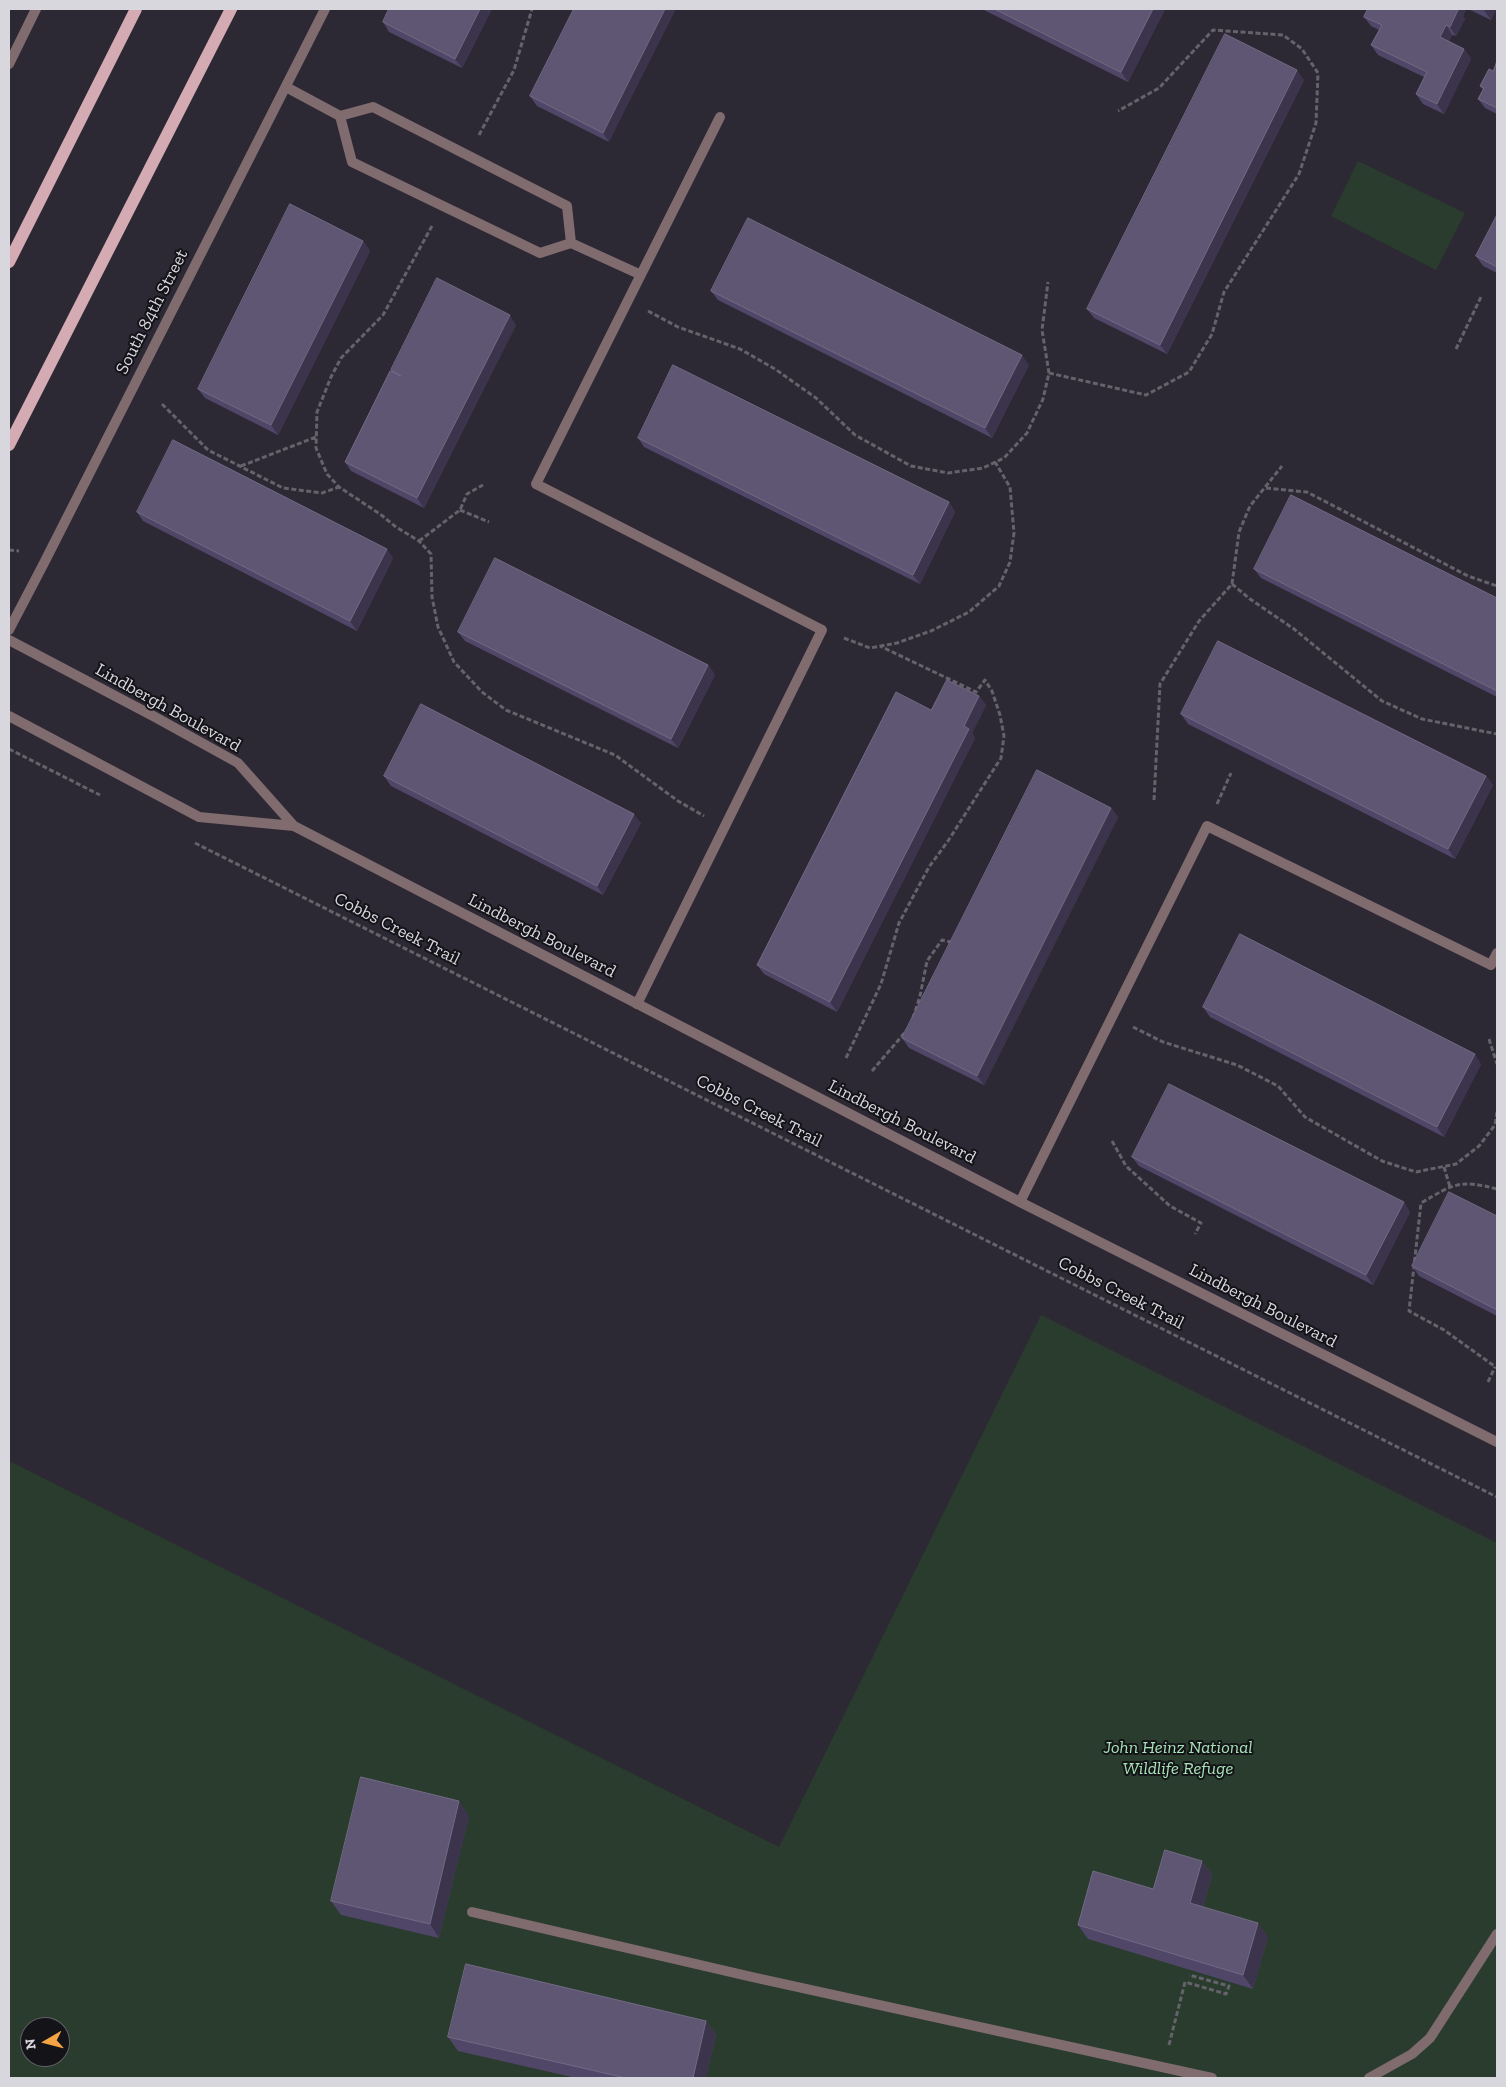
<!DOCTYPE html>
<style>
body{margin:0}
#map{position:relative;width:1506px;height:2087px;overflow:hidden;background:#2c2934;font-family:"Zilla Slab",serif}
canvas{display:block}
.frame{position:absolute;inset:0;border:10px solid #d9d7de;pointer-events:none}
.north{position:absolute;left:20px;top:2017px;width:50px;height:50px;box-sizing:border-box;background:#141318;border:1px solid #636167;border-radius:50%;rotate:262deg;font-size:14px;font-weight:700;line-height:20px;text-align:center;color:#d9d7de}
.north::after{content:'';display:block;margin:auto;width:18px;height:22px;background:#f4a444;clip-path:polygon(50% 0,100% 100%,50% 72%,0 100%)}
</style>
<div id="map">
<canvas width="1506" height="2087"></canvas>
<div class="frame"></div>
<div class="north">N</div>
</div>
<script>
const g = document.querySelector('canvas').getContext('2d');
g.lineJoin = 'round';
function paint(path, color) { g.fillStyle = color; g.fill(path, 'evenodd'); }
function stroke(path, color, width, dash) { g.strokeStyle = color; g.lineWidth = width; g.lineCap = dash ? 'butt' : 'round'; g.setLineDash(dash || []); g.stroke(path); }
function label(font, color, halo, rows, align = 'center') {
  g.font = font + ' "Zilla Slab",serif'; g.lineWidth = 4; g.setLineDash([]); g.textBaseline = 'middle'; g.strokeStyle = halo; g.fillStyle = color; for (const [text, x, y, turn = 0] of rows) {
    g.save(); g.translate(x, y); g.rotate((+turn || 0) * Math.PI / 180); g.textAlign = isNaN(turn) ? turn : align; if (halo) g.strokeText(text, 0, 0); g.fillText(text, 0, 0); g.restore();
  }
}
const green = new Path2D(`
 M1358,161L1465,213L1436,270L1331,216Z
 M1041,1315L1497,1543V2078H9V1461L779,1847ZM30,2027H60V2057H30Z`);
const path = new Path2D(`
 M479,135L514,70L532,9
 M432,226L383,315L341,358L331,377L317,412L316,448L327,474L339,487L380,514L396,527L419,541L431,554L432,597L438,627L454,662L482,692L506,710L615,755L678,801L704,816
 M648,311L678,327L740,349L775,369L816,398L855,435L911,466L948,473L983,468L1004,458L1027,433L1043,399L1049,373L1042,330L1048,282
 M1456,349L1481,297
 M1049,373L1146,395L1189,372L1212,334L1224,292L1299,174L1316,123L1318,73L1302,49L1283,35L1213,30L1159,88L1118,111
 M162,404L208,450L283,488L322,493L339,487
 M241,466L316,437
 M1266,488L1307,492L1468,576L1497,586
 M460,510L489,522
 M419,541L460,510L467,494L483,485
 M9,550L19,551
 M1232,584L1250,599L1294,629L1382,701L1422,719L1497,734
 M844,638L870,648L897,643L931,631L969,612L999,586L1010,562L1014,533L1010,487L995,462
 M9,749L100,795
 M1154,800L1160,684L1199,621L1232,584L1239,532L1250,506L1282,466
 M1217,804L1231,773
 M195,843L1497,1497
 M913,1018L920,996L927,961L942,940L954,943
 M1133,1027L1163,1042L1237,1065L1278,1086L1305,1117L1382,1161L1416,1172L1456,1164L1479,1146L1495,1125L1497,1112
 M1489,1039L1497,1064
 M846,1058L881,984L899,923L929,867L948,841L1001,758L1004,736L1000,715L992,691L985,680L976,692L880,646
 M872,1071L907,1030
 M1112,1141L1126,1166L1170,1206L1201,1223L1195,1234
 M1444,1167L1450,1187
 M1497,1189C1459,1179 1454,1184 1421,1203L1409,1311L1444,1330L1497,1368
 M1488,1382L1495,1367
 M1169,2045L1185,1982L1226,1994L1229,1986L1189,1975`);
const service = new Path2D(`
 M286,87L340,116L373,107L567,206L571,243
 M340,116L352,162L540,253L571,243L639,274
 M637,1004L822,630L536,484L720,117
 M1020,1202L1207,826L1491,965L1497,953
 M472,1912L752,1977L1212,2078
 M1369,2078L1412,2054L1430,2038L1497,1934`);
const minor = new Path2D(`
 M9,64L36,9
 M9,630L44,563L325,9
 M9,640L155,717L238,763L294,826L1020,1202L1497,1442
 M9,716L199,817L294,826`);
const primary = new Path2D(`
 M9,262L136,9
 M9,445L231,9`);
const wall = new Path2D(`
 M492,9L462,68L389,32L383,22Z
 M574,9L609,142L537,106L530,96Z
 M982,9H1165L1128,82Z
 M1368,9H1466L1463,16L1465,19L1456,36L1452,35L1449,42L1464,49L1471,59L1444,114L1423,104L1416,94L1424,77L1378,55L1371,45L1379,30L1371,26L1364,17Z
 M1468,9H1496L1491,20Z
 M1497,61V114L1485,108L1478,99L1483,90L1480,86L1493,71Z
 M1304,80L1167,354L1094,318L1087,309Z
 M1497,215V273L1483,266L1476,256Z
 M363,241L370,251L278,435L205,398L198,389Z
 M711,291L1029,365L992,438L718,300Z
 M516,325L424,508L351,471L345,462L392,372L391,370Z
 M638,438L949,502L955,512L920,584L644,447Z
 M137,512L393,558L357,631L143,521Z
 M1254,569L1497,598V697L1261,578Z
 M458,632L708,665L715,675L678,748L465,641Z
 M979,696L986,705L972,733L975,738L837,1012L764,974L757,965L931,710Z
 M1181,714L1486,776L1493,785L1455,859L1188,724Z
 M384,776L641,823L603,895L391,786Z
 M1111,808L1118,817L984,1085L909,1048L902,1038Z
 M1203,1007L1481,1064L1444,1137L1210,1017Z
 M1132,1157L1410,1212L1373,1285L1139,1166Z
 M1497,1216V1316L1419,1276L1412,1266Z
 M469,1816L439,1938L341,1915L331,1901Z
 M1202,1861L1212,1875L1203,1907L1268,1937L1253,1989L1088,1939L1078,1925L1153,1889Z
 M706,2021L716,2035L706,2078H576L458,2051L448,2037Z`);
const shadedWall = new Path2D(`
 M480,9H492L462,68L455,59Z
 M665,9H676L609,142L603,133Z
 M1153,9H1165L1128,82L1121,72Z
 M1456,9H1466L1463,16L1465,19L1456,36L1450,27Z
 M1485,9H1496L1491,20L1484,10Z
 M1446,25L1452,35L1447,47L1440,37Z
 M1464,49L1471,59L1444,114L1437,104Z
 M1297,70L1304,80L1167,354L1160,345Z
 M363,241L370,251L278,435L271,425Z
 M510,315L516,325L424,508L417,498Z
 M1022,355L1029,365L992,438L985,428Z
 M949,502L955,512L920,584L913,575Z
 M387,549L393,558L357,631L350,621Z
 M708,665L715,675L678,748L671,739Z
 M979,696L986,705L972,733L975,738L837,1012L830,1002L964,726Z
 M1486,776L1493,785L1455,859L1448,849Z
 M1111,808L1118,817L984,1085L977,1076Z
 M634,814L641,823L603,895L597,886Z
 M1475,1054L1481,1064L1444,1137L1437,1127Z
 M1404,1202L1410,1212L1373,1285L1366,1275Z
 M459,1801L469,1816L439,1938L430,1924Z
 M1202,1861L1212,1875L1200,1917L1190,1903Z
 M1258,1923L1268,1937L1253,1989L1243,1975Z
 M706,2021L716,2035L706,2078H693Z`);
const building = new Path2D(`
 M389,9H480L455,59L383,22Z
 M574,9H665L603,133L530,96Z
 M995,9H1153L1121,72Z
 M1368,9H1457L1458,10L1450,27L1446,25L1440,37L1464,49L1437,104L1416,94L1427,72L1371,45L1382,25L1364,17Z
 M1225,34L1297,70L1160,345L1087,309Z
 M1497,61V108L1478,99L1484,88L1480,86L1489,69L1493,71Z
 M290,204L363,241L271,425L198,389Z
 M1497,215V267L1476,256Z
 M748,218L1022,355L985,428L711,291Z
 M437,278L510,315L417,498L345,462L390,371L401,376L391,370Z
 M673,365L949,502L913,575L638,438Z
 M173,440L387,549L350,621L137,512Z
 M1291,495L1497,598V691L1254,569Z
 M495,558L708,665L671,739L458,632Z
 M1218,641L1486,776L1448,849L1181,714Z
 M947,680L979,696L964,726L969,729L830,1002L757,965L896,692L931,710Z
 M421,704L634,814L597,886L384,776Z
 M1037,770L1111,808L977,1076L902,1038Z
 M1240,934L1475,1054L1437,1127L1203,1007Z
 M1169,1084L1404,1202L1366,1275L1132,1157Z
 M1449,1192L1497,1216V1310L1412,1266Z
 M361,1777L459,1801L430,1924L331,1901Z
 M1165,1850L1202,1861L1190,1903L1258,1923L1243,1975L1078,1925L1093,1871L1153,1889Z
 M466,1964L706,2021L693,2078H626L448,2037Z`);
const streetNames = [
 ["South 84th Street",152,312,-63],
 ["Lindbergh Boulevard",168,708,29],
 ["Cobbs Creek Trail",397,929,27],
 ["Lindbergh Boulevard",542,936,27],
 ["Cobbs Creek Trail",759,1111,27],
 ["Lindbergh Boulevard",902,1122,27],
 ["Cobbs Creek Trail",1121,1293,27],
 ["Lindbergh Boulevard",1263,1306,27]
];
const parkNames = [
 ["John Heinz National",1178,1748],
 ["Wildlife Refuge",1178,1769]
];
paint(green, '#293c2d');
stroke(path, '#64626b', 3, [5, 2.5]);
stroke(service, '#806b6f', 10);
stroke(minor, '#806b6f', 10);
stroke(primary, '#d5abb3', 12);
paint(wall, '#504667');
paint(shadedWall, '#3c344d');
paint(building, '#5f5674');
stroke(building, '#726a84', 1);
label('18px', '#d9d7de', '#141318', streetNames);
label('italic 18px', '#a7e4b6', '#141318', parkNames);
</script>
